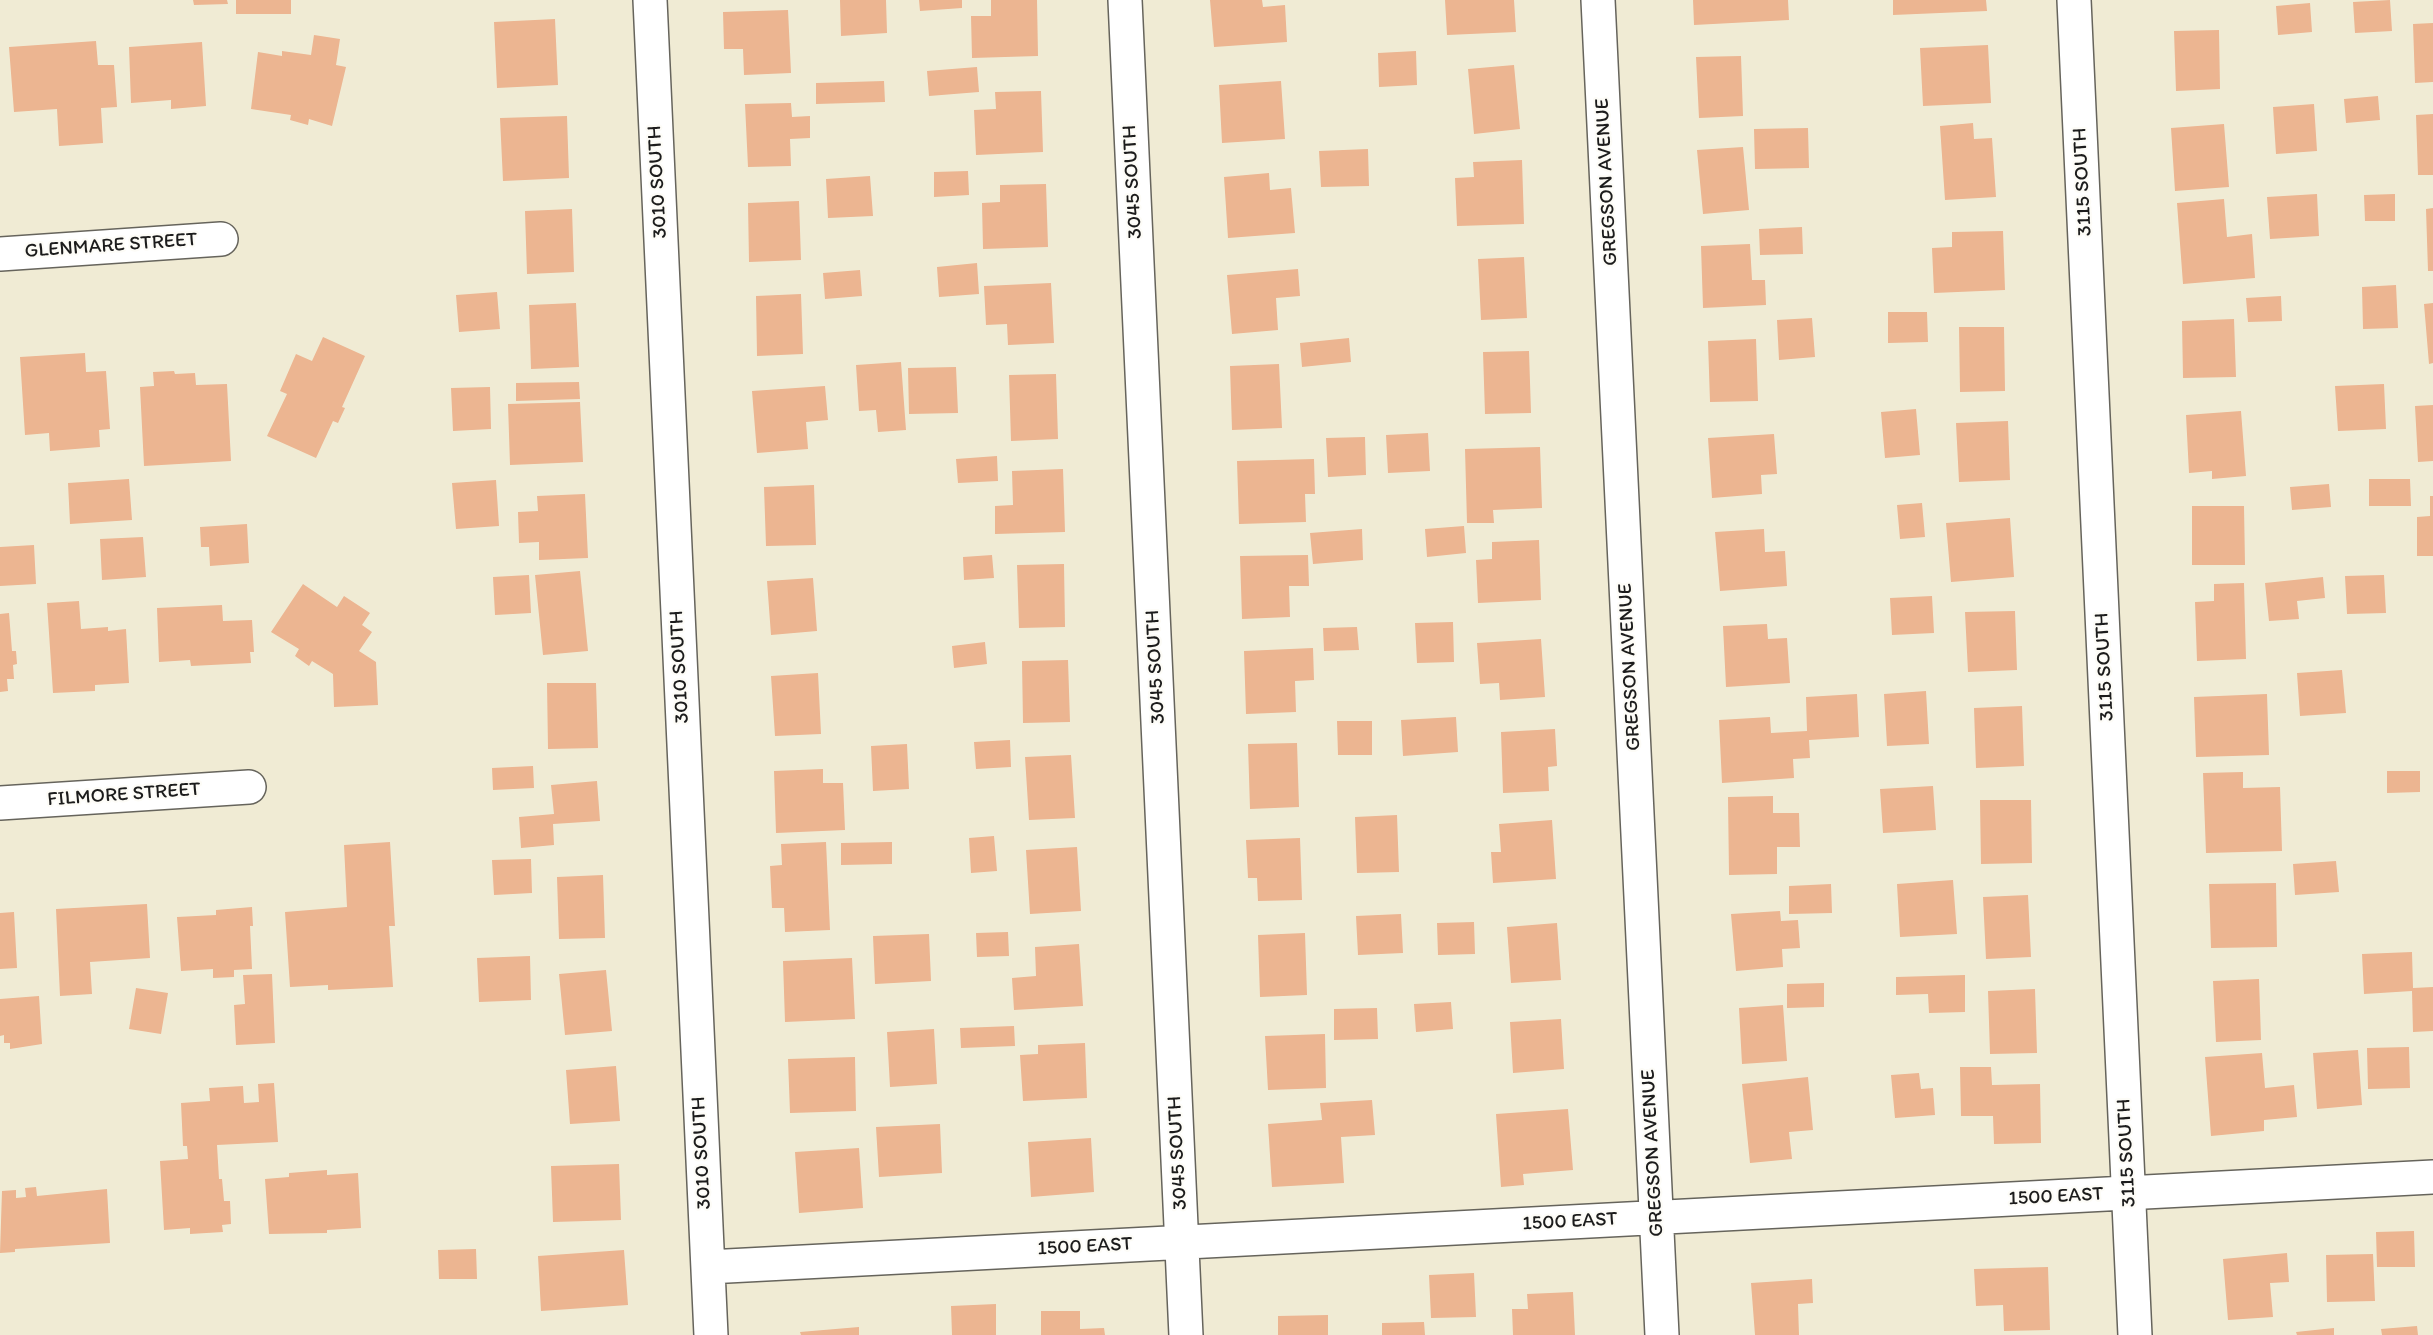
<!DOCTYPE html>
<style>
body{margin:0}
canvas{display:block;background:#f0ebd4}
</style>
<canvas width="2433" height="1335"></canvas>
<script>
const g = document.querySelector('canvas').getContext('2d');
g.lineJoin = 'round';
function paint(path, color) { g.fillStyle = color; g.fill(path, 'evenodd'); }
function stroke(path, color, width, dash) { g.strokeStyle = color; g.lineWidth = width; g.lineCap = dash ? 'butt' : 'round'; g.setLineDash(dash || []); g.stroke(path); }
function label(font, color, halo, rows, align = 'center') {
  g.font = font + ' Itim,sans-serif'; g.lineWidth = 4.5; g.setLineDash([]); g.textBaseline = 'middle'; g.strokeStyle = halo; g.fillStyle = color; for (const [text, x, y, turn = 0] of rows) {
    g.save(); g.translate(x, y); g.rotate((+turn || 0) * Math.PI / 180); g.textAlign = isNaN(turn) ? turn : align; if (halo) g.strokeText(text, 0, 0); g.fillText(text, 0, 0); g.restore();
  }
}
const building = new Path2D(`
 M193,0H227L228,4L194,5Z
 M236,0H291V14H236Z
 M840,0H886L887,33L841,36Z
 M919,0H962V8L920,11Z
 M991,0H1037L1038,56L972,58L971,16H991Z
 M1210,0H1262L1263,7L1285,5L1287,42L1214,47Z
 M1445,0H1514L1516,32L1447,35Z
 M1693,0H1788L1789,20L1694,25Z
 M1893,0H1986L1987,11L1893,15Z
 M2390,0L2392,31L2355,33L2353,2Z
 M2310,3L2312,32L2278,35L2276,6Z
 M788,10L791,73L744,75L743,49H724L723,12Z
 M555,19L558,85L497,88L494,22Z
 M2433,23V82L2415,83L2413,24Z
 M2219,30L2220,89L2176,91L2174,31Z
 M314,35L340,39L336,65L346,67L332,126L309,119L308,125L290,120L291,115L251,109L258,52L282,56V51L311,55Z
 M96,41L98,65H114L117,107L101,108L103,143L59,146L57,109L14,112L9,47Z
 M202,42L206,106L171,109V100L131,103L129,47Z
 M1988,45L1991,103L1923,106L1920,48Z
 M1416,51L1417,85L1379,87L1378,53Z
 M1741,56L1743,116L1699,118L1696,57Z
 M1514,65L1520,129L1474,134L1468,69Z
 M977,67L979,92L929,96L927,71Z
 M884,81L885,102L816,104V83Z
 M1281,81L1285,139L1222,143L1219,85Z
 M1041,91L1043,152L976,155L974,110L996,109L995,92Z
 M2378,96L2380,120L2346,123L2344,99Z
 M791,103L792,117L810,116V138L790,139L791,166L748,167L745,104Z
 M2314,104L2317,151L2276,154L2273,107Z
 M2433,114V175H2418L2416,115Z
 M567,116L569,178L503,181L500,118Z
 M1973,123L1974,139L1992,138L1996,197L1945,200L1940,126Z
 M2224,124L2229,187L2175,191L2171,128Z
 M1808,128L1809,168L1755,169L1754,129Z
 M1743,147L1749,210L1703,214L1697,150Z
 M1368,149L1369,186L1321,187L1319,151Z
 M1522,160L1524,224L1457,226L1455,178L1474,177L1473,162Z
 M968,171L969,195L934,197V172Z
 M1269,173L1270,190L1291,188L1295,233L1228,238L1224,177Z
 M870,176L873,216L828,218L826,179Z
 M1046,184L1048,247L983,249L982,203L1000,202V185Z
 M2317,194L2319,236L2270,239L2267,197Z
 M2395,194V221H2365L2364,195Z
 M2224,199L2227,237L2252,234L2255,278L2183,284L2177,203Z
 M799,201L801,260L749,262L748,203Z
 M2433,208V271H2428L2426,209Z
 M572,209L574,272L527,274L525,211Z
 M1802,227L1803,254L1760,255L1759,229Z
 M2003,231L2005,290L1934,293L1932,248L1952,247V232Z
 M1750,244L1752,280H1765L1766,305L1703,308L1701,246Z
 M1524,257L1527,318L1481,320L1478,259Z
 M977,263L979,294L939,297L937,267Z
 M1298,269L1300,296L1276,298L1278,330L1232,334L1227,275Z
 M860,270L862,296L825,299L823,273Z
 M1051,283L1054,343L1008,345L1007,324L986,325L984,286Z
 M2396,285L2398,328L2363,329L2362,287Z
 M497,292L500,329L459,332L456,295Z
 M801,294L803,354L757,356L756,296Z
 M2281,296L2282,321L2248,322L2246,298Z
 M576,303L579,367L531,369L529,305Z
 M2433,303V363L2429,364L2424,304Z
 M1888,312H1927L1928,342L1888,343Z
 M1812,318L1815,357L1779,360L1777,320Z
 M2234,319L2236,377L2183,378L2182,321Z
 M1959,327H2004L2005,391L1960,392Z
 M323,337L365,356L342,407L345,408L338,423L333,421L316,458L267,436L287,394L280,391L296,354L312,361Z
 M1349,338L1351,362L1302,367L1300,343Z
 M1756,339L1758,401L1710,402L1708,341Z
 M1529,351L1531,413L1485,414L1483,352Z
 M85,353L86,372L106,371L110,429L99,430L100,447L50,451L49,433L25,435L20,357Z
 M901,362L906,430L878,432L876,410L859,411L856,365Z
 M1279,364L1282,428L1232,430L1230,366Z
 M956,367L958,413L909,414L908,368Z
 M174,371L175,374L195,373L196,385L227,384L231,461L144,466L140,387L154,386L153,372Z
 M1056,374L1058,439L1011,441L1009,375Z
 M579,382L580,399L516,401V383Z
 M2384,384L2386,429L2338,431L2335,386Z
 M825,386L828,420L806,422L808,449L757,453L752,391Z
 M490,387L491,429L453,431L451,388Z
 M580,402L583,462L510,465L508,404Z
 M2433,405V461L2418,462L2415,406Z
 M1916,409L1920,455L1885,458L1881,412Z
 M2241,411L2246,476L2212,479V471L2189,473L2186,415Z
 M2008,421L2010,480L1959,482L1956,423Z
 M1428,433L1430,471L1388,473L1386,435Z
 M1774,434L1777,474L1761,475L1762,494L1712,498L1708,438Z
 M1365,437L1366,475L1328,477L1326,438Z
 M1540,447L1542,508L1493,510L1494,523H1467L1465,449Z
 M997,456L998,481L958,483L956,459Z
 M1314,459L1315,494H1305L1306,522L1239,524L1237,461Z
 M1063,469L1065,532L995,534V506L1013,505L1012,471Z
 M129,479L132,520L70,524L68,483Z
 M2369,479H2410L2411,506H2369Z
 M496,480L499,526L456,529L452,483Z
 M2329,484L2331,507L2292,510L2290,487Z
 M814,485L816,545L766,546L764,487Z
 M585,494L588,558L539,560V542L519,543L518,512L538,511L537,496Z
 M2430,496H2433V556H2417V517L2430,516Z
 M1922,503L1925,537L1900,539L1897,505Z
 M2192,506H2244L2245,565H2192Z
 M2010,518L2014,577L1951,582L1946,523Z
 M247,524L249,563L210,566L209,547H201L200,527Z
 M1464,526L1466,553L1427,557L1425,529Z
 M1362,529L1363,560L1313,564L1310,533Z
 M1764,529L1765,552L1785,551L1787,586L1720,591L1715,532Z
 M143,537L146,577L102,580L100,539Z
 M1539,540L1541,600L1478,603L1476,560L1492,559V542Z
 M34,545L36,584L0,586V547Z
 M992,555L994,578L964,580L963,557Z
 M1308,555L1309,586H1289L1290,617L1242,619L1240,556Z
 M1064,564L1065,627L1019,628L1017,565Z
 M580,571L588,651L543,655L535,575Z
 M529,575L531,613L495,615L493,577Z
 M2384,575L2386,613L2347,614L2345,576Z
 M2323,577L2325,598L2297,601L2299,619L2269,621L2265,583Z
 M813,578L817,631L771,635L767,581Z
 M2244,583L2246,659L2197,661L2195,602L2214,601V584Z
 M303,584L337,607L344,596L370,613L362,625L372,632L359,651L376,662L378,705L334,707L333,674L312,661L309,666L295,656L299,649L271,632Z
 M1932,596L1934,633L1892,635L1890,598Z
 M79,601L81,629L108,627V631L126,629L129,683L95,685V691L53,693L47,603Z
 M222,605L223,621L252,620L254,652H250L251,663L191,666L190,660L159,662L157,608Z
 M2015,611L2017,670L1968,672L1965,612Z
 M9,613L12,651H16L17,664L13,665L14,679H7L8,691L0,692V614Z
 M1453,622L1454,662L1417,663L1415,623Z
 M1767,624L1768,639L1787,638L1790,683L1726,687L1723,626Z
 M1357,627L1359,650L1324,651L1323,628Z
 M1541,639L1545,697L1500,700L1499,683L1480,684L1477,643Z
 M985,642L987,664L954,668L952,646Z
 M1313,648L1314,680L1295,681L1296,712L1246,714L1244,651Z
 M1068,660L1070,722L1023,723L1022,661Z
 M2342,670L2346,713L2300,716L2297,673Z
 M818,673L821,734L775,736L771,676Z
 M547,683H596L598,748L548,749Z
 M1926,691L1929,744L1887,746L1884,694Z
 M1857,694L1859,737L1809,740L1810,758L1793,759L1794,778L1722,783L1719,720L1770,717L1771,733L1807,731L1806,697Z
 M2267,694L2269,755L2196,757L2194,697Z
 M2022,706L2024,766L1976,768L1974,708Z
 M1456,717L1458,752L1403,756L1401,720Z
 M1337,721H1372V755H1338Z
 M1555,729L1557,766L1548,767L1549,791L1503,793L1501,732Z
 M1010,740L1011,767L976,769L974,742Z
 M1297,743L1299,807L1250,809L1248,744Z
 M907,744L909,789L873,791L871,746Z
 M1071,755L1075,818L1029,820L1025,757Z
 M533,766L534,788L493,790L492,768Z
 M823,769V783H843L845,830L776,833L774,771Z
 M2387,771H2420V792L2387,793Z
 M2243,772V788L2280,787L2282,851L2206,853L2203,773Z
 M597,781L600,821L553,824L554,845L521,848L519,817L554,814L551,785Z
 M1933,786L1936,830L1883,833L1880,789Z
 M1773,796V813H1799L1800,847H1777V874L1729,875L1728,797Z
 M1980,800H2031L2032,863L1981,864Z
 M1397,815L1399,872L1357,873L1355,817Z
 M1552,820L1556,879L1493,883L1491,852H1501L1499,824Z
 M994,836L997,871L971,873L969,838Z
 M1300,838L1302,900L1258,901L1257,878H1248L1246,840Z
 M390,842L395,926H389L393,987L328,990V985L290,987L285,912L347,907L344,845Z
 M826,842L830,930L785,932L784,908H772L770,866L782,865L781,844Z
 M892,842V864L841,865V843Z
 M1077,847L1081,911L1030,914L1026,850Z
 M531,859L532,893L494,895L492,860Z
 M2336,861L2339,892L2295,895L2293,864Z
 M603,875L605,938L559,939L557,877Z
 M1953,880L1957,934L1900,937L1897,884Z
 M2276,883L2277,947L2211,948L2209,884Z
 M1831,884L1832,913L1789,914V886Z
 M2028,895L2031,957L1986,959L1983,897Z
 M147,904L150,958L90,962L92,994L60,996L56,909Z
 M252,907L253,926H250L252,969L234,970V977L213,978V969L181,971L177,917L216,915V910Z
 M1780,911L1781,921L1798,920L1800,948L1782,949L1783,967L1736,971L1731,914Z
 M14,912L17,968L0,969V913Z
 M1401,914L1403,953L1358,955L1356,916Z
 M1474,922L1475,954L1438,955L1437,923Z
 M1557,923L1561,980L1511,983L1507,927Z
 M1008,932L1009,956L977,957L976,933Z
 M1305,933L1307,995L1260,997L1258,935Z
 M929,934L931,981L875,984L873,936Z
 M1079,944L1083,1006L1014,1010L1012,978L1036,976L1035,947Z
 M2412,952L2413,988L2433,987V1031L2413,1032L2412,991L2364,994L2362,954Z
 M530,956L531,1000L479,1002L477,958Z
 M852,958L855,1019L785,1022L783,961Z
 M606,970L612,1031L565,1035L559,974Z
 M272,974L275,1043L236,1045L234,1005L245,1004L243,975Z
 M1965,975V1012L1929,1013L1928,994L1896,995V977Z
 M2259,979L2261,1040L2216,1042L2213,981Z
 M1824,983V1007L1787,1008V984Z
 M136,988L168,993L161,1034L129,1029Z
 M2035,989L2037,1053L1990,1054L1988,991Z
 M39,996L42,1044L10,1049V1043H4V1035L0,1036V999Z
 M1451,1002L1453,1029L1416,1032L1414,1004Z
 M1783,1005L1787,1061L1742,1064L1739,1008Z
 M1377,1008L1378,1039L1334,1040V1009Z
 M1561,1019L1564,1069L1513,1073L1510,1022Z
 M1014,1026L1015,1046L961,1048L960,1028Z
 M934,1029L937,1084L890,1087L887,1032Z
 M1325,1034L1326,1088L1268,1090L1265,1036Z
 M1085,1043L1087,1098L1023,1101L1020,1055L1038,1054V1045Z
 M2409,1047L2410,1088L2368,1089L2367,1048Z
 M2358,1050L2362,1105L2317,1109L2313,1053Z
 M2262,1053L2265,1088L2294,1085L2297,1117L2264,1120V1131L2211,1136L2205,1057Z
 M855,1057L856,1111L790,1113L788,1059Z
 M616,1066L620,1121L570,1124L566,1070Z
 M1960,1067H1991L1992,1085L2040,1084L2041,1143L1994,1144L1993,1116H1961Z
 M1919,1073L1921,1089L1933,1088L1935,1115L1895,1118L1891,1075Z
 M1808,1077L1813,1130L1789,1132L1792,1159L1750,1163L1742,1084Z
 M274,1083L278,1142L217,1145L219,1179H222L224,1201H230L231,1224L222,1225L223,1232L190,1234V1228L164,1230L160,1161L188,1159L187,1146H183L181,1103L210,1101L209,1088L243,1086L244,1103L259,1102L258,1084Z
 M1372,1100L1375,1135L1341,1137L1344,1183L1272,1187L1268,1124L1322,1120L1320,1103Z
 M1568,1109L1573,1170L1523,1174L1524,1185L1501,1187L1496,1114Z
 M940,1124L942,1173L879,1177L876,1127Z
 M1091,1138L1094,1192L1031,1197L1028,1142Z
 M859,1148L863,1208L799,1213L795,1152Z
 M619,1164L621,1220L553,1222L551,1166Z
 M327,1170V1175L358,1173L361,1228L327,1230V1233L269,1234L265,1179L289,1177V1173Z
 M36,1187L37,1196L107,1189L110,1243L15,1249V1252L0,1253L2,1191L16,1190V1198L26,1197L25,1188Z
 M2414,1231L2415,1267H2377L2376,1232Z
 M476,1249L477,1279H439L438,1250Z
 M624,1250L628,1305L541,1311L538,1256Z
 M2287,1253L2289,1282L2270,1283L2273,1317L2228,1320L2223,1259Z
 M2373,1254L2375,1301L2327,1302L2326,1255Z
 M2048,1267L2050,1330L2004,1331L2003,1305L1976,1306L1974,1269Z
 M1474,1273L1476,1317L1431,1318L1429,1275Z
 M1812,1279L1813,1303L1798,1304L1799,1335H1755L1751,1283Z
 M1573,1292L1575,1335H1513L1512,1309H1528L1527,1294Z
 M996,1304V1335H952L951,1306Z
 M1041,1311H1080V1329L1104,1328L1105,1335H1041Z
 M1328,1315V1335H1278V1316Z
 M1424,1322L1425,1335H1382V1323Z
 M2417,1326L2418,1335H2382L2381,1329Z
 M859,1327V1335H801L800,1332Z
 M2334,1328V1335H2297L2296,1332Z`);
const street = new Path2D(`
 M650,0L711,1335
 M1125,0L1186,1335
 M1598,0L1662,1335
 M2074,0L2135,1335
 M0,254L221,239
 M0,803L249,787
 M708,1267L2433,1177`);
const streetNames = [
 ["3010 SOUTH",658,182,-93],
 ["3045 SOUTH",1133,182,-93],
 ["GREGSON AVENUE",1607,182,-93],
 ["3115 SOUTH",2083,182,-93],
 ["GLENMARE STREET",111,246,-4],
 ["3010 SOUTH",680,667,-93],
 ["3045 SOUTH",1156,667,-93],
 ["GREGSON AVENUE",1630,667,-93],
 ["3115 SOUTH",2105,667,-93],
 ["FILMORE STREET",124,795,-4],
 ["3010 SOUTH",702,1153,-93],
 ["3045 SOUTH",1178,1153,-93],
 ["GREGSON AVENUE",1653,1153,-93],
 ["3115 SOUTH",2127,1153,-93],
 ["1500 EAST",2056,1197,-3],
 ["1500 EAST",1570,1222,-3],
 ["1500 EAST",1085,1247,-3]
];
paint(building, '#ecb591');
stroke(street, '#66645c', 36);
stroke(street, '#fff', 33);
label('20px', '#1c1c1c', '#fdfcf7', streetNames);
</script>
